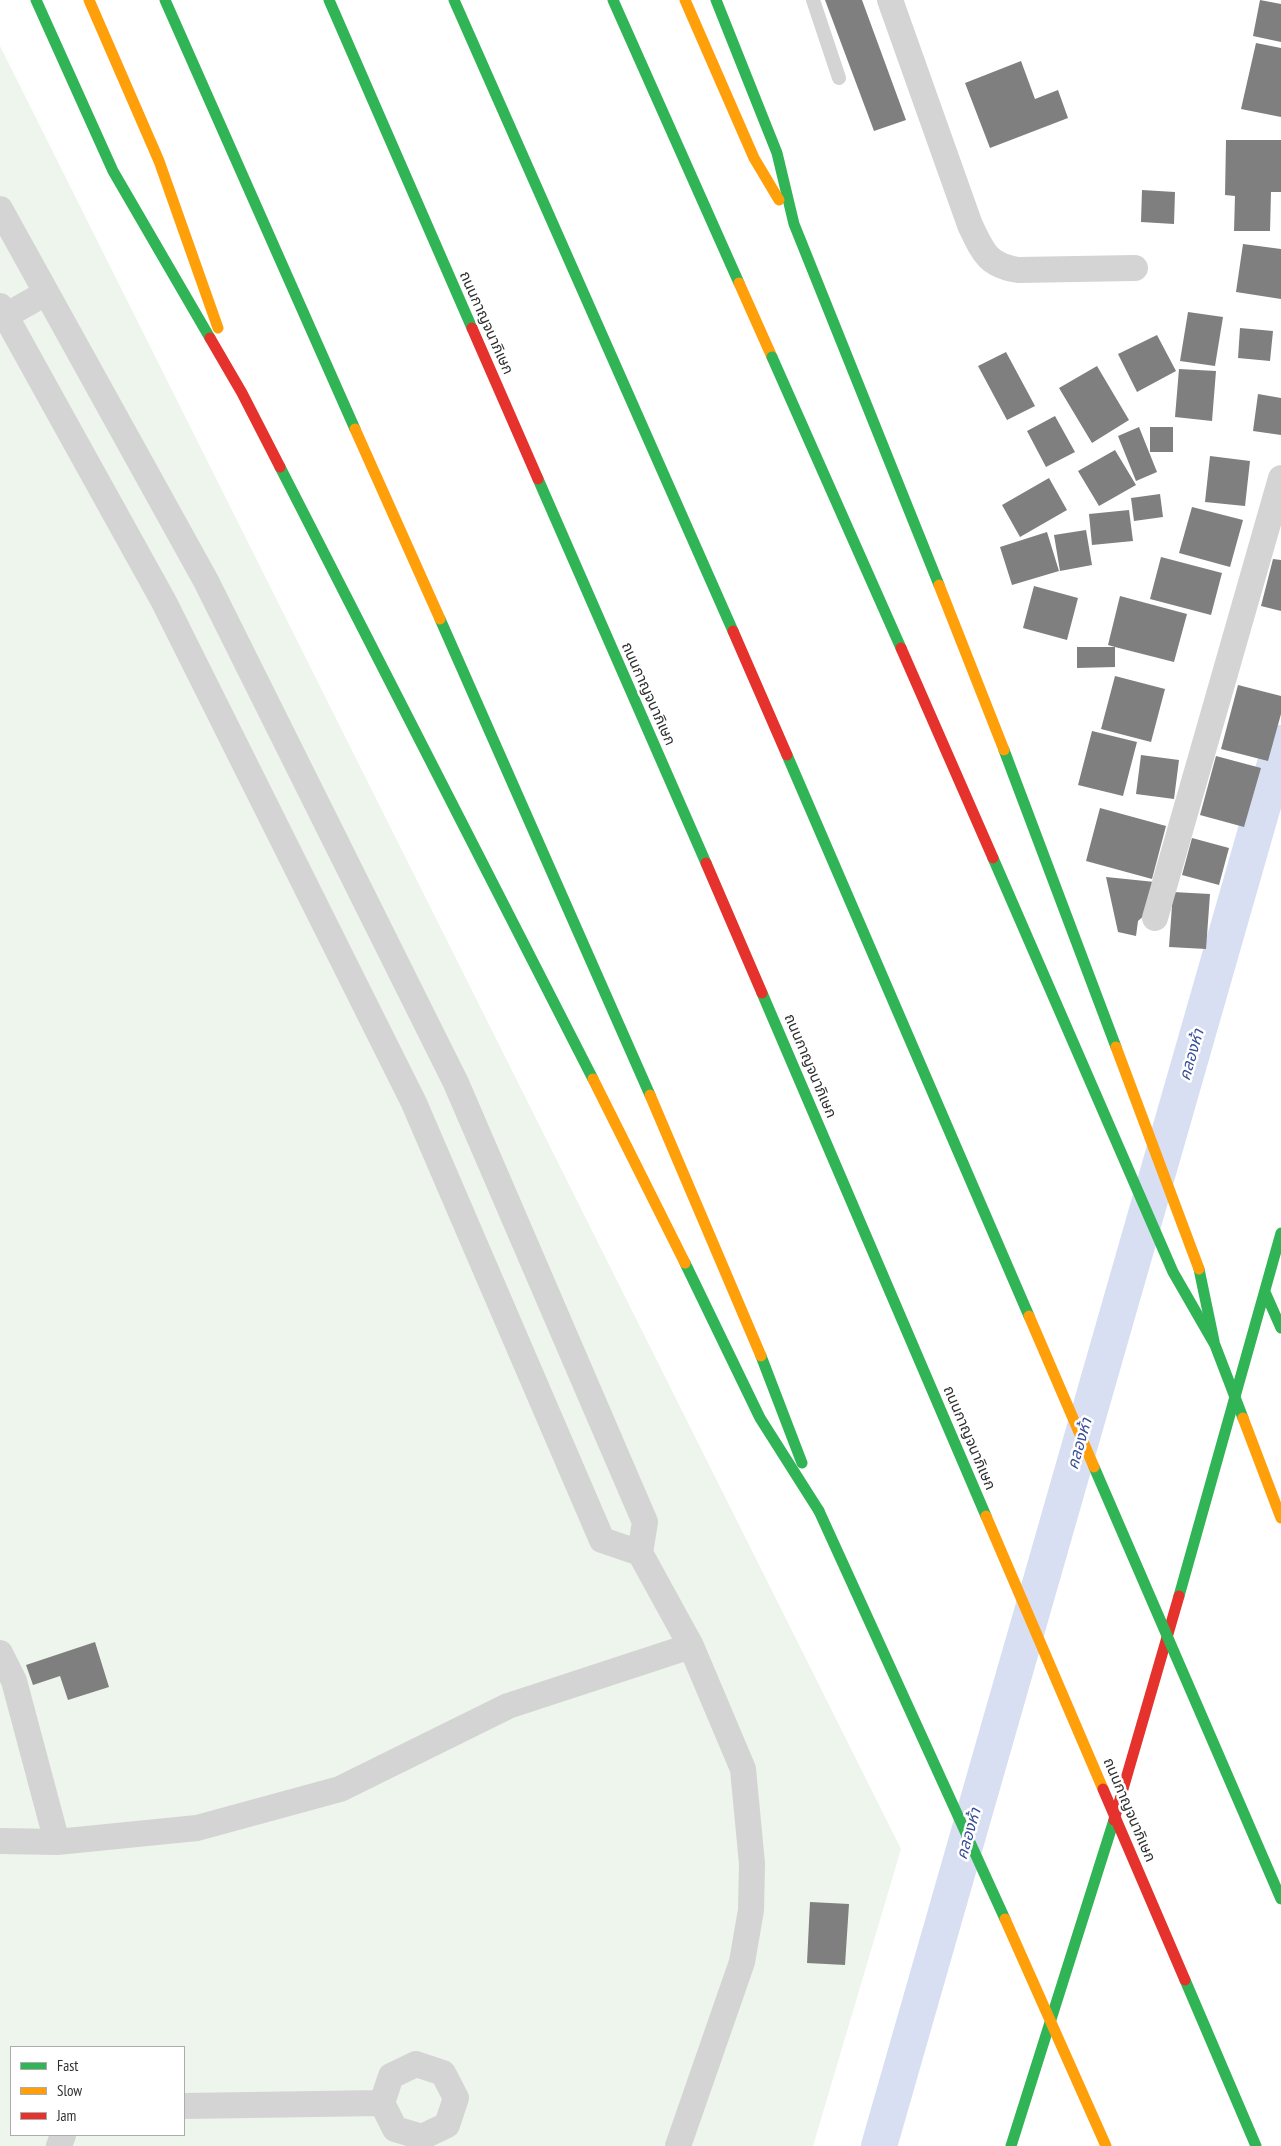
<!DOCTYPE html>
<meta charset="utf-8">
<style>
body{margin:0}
#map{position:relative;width:1281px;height:2146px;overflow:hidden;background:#fff;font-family:"PT Sans Narrow",sans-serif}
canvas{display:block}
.legend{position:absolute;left:10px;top:2046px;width:175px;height:90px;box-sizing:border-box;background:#fff;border:1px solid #acacac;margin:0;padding:6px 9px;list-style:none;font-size:15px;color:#303030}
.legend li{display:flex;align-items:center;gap:10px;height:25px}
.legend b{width:25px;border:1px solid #acacac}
</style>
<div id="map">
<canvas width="1281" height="2146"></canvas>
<ul class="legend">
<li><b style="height:6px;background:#30b455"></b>Fast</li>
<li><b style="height:6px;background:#ff9f0a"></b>Slow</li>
<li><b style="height:6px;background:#e5322d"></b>Jam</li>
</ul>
</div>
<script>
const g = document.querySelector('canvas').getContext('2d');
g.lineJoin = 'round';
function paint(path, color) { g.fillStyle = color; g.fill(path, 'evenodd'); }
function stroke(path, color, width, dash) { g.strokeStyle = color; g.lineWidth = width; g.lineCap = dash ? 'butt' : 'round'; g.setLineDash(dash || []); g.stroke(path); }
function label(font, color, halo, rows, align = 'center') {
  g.font = font + ' "PT Sans Narrow","Noto Sans Thai",sans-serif'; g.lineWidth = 5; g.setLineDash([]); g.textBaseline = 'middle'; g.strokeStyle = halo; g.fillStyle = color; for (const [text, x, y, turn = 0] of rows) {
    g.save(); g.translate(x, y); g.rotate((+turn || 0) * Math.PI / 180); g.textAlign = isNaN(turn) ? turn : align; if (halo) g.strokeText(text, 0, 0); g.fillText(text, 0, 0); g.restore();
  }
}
const green = new Path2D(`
 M0,46L901,1849L813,2146H0ZM11,2047H184V2135H11Z`);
const canal = new Path2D(`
 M879,2146L1281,743`);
const building = new Path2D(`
 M825,0H862L906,120L874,131Z
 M1260,0L1281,4V42L1253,36Z
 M1256,43L1281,48V117L1241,109Z
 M1021,61L1035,99L1058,90L1068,118L990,148L965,83Z
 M1226,140H1281V192H1271L1270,231H1234L1235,196L1225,195Z
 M1142,190L1175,192L1174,224L1141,222Z
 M1243,244L1281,249V299L1236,292Z
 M1188,312L1223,317L1215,366L1180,361Z
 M1240,328L1273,331L1270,361L1238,358Z
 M1157,335L1176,371L1137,392L1118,354Z
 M1006,352L1035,406L1007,420L978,366Z
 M1097,366L1129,420L1092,443L1059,388Z
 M1179,369L1216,371L1212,421L1175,417Z
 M1258,394L1281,398V435L1253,431Z
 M1055,416L1075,452L1046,467L1027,431Z
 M1139,427L1157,472L1136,481L1118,436Z
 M1150,427H1173V452H1150Z
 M1115,450L1136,485L1099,506L1078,471Z
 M1210,456L1250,461L1245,506L1205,502Z
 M1049,478L1067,510L1020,537L1002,505Z
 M1160,494L1163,517L1134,521L1131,498Z
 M1192,507L1243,520L1230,567L1179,553Z
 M1129,510L1133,541L1092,545L1089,514Z
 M1086,530L1092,565L1060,571L1054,535Z
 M1047,532L1059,571L1012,585L1000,547Z
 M1161,557L1222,573L1211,615L1150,599Z
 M1273,559L1281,560V611L1261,606Z
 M1034,586L1078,598L1067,640L1023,628Z
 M1120,596L1187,614L1174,662L1115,647V667L1077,668V647H1115L1108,645Z
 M1115,676L1165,689L1151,742L1101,729Z
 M1238,685L1281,696V714L1268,761L1221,749Z
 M1092,731L1137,742L1123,796L1078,785Z
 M1141,755L1179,760L1174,799L1136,794Z
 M1216,756L1261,768L1244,827L1200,815Z
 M1100,808L1166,826L1152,879L1086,861Z
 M1192,838L1229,848L1219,885L1182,875Z
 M1106,877L1155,882L1147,913L1138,921L1136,936L1118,932Z
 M1173,892L1210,894L1206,949L1169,947Z
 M95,1642L109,1687L68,1700L60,1676L33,1685L26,1665Z
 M810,1902L849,1904L845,1965L807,1963Z`);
const lane = new Path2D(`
 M813,0L839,78`);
const street = new Path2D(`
 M890,0L970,225C983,252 987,265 1018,270L1135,268
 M0,209L206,581L456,1083L645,1522L640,1553L691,1646L743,1769L752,1864L751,1910L742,1962L678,2146
 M0,306L164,602L414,1103L602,1540L640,1553
 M5,316L46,293
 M1155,918L1281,478
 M0,1653L14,1681L57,1842
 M0,1841L57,1842L197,1828L340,1789L508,1706L691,1646
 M416,2064L443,2073L456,2098L447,2125L422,2137L395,2129L382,2103L391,2076Z
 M184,2106L382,2103
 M59,2146L63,2135`);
const fast = new Path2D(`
 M36,0L113,171L210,338
 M165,0L355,429
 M613,0L739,283
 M716,0L777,153L794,224L939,585
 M280,467L593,1079
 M440,619L650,1095
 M1004,750L1116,1047
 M685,1263L760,1418L819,1511
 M1199,1269L1214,1341
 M1265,1292L1281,1328
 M761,1356L802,1463
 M1179,1596L1281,1233
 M1011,2146L1114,1820`);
const slow = new Path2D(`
 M89,0L159,161L218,328
 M685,0L754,158L779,200
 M739,283L772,357
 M355,429L440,619
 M939,585L1004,750
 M1116,1047L1199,1269
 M593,1079L685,1263
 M650,1095L761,1356`);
const jam = new Path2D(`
 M210,338L242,393L280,467
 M1114,1820L1179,1596`);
const fastBridge = new Path2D(`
 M329,0L472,328
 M454,0L733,631
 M772,357L901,648
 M538,479L706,863
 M787,755L1029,1316
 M993,858L1173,1272L1215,1345L1243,1418
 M762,993L986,1516
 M1094,1467L1281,1899
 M819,1511L1005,1919
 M1185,1980L1256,2146`);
const slowBridge = new Path2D(`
 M1029,1316L1094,1467
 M1243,1418L1281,1518
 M986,1516L1103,1789
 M1005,1919L1106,2146`);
const jamBridge = new Path2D(`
 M472,328L538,479
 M733,631L787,755
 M901,648L993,858
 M706,863L762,993
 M1103,1789L1185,1980`);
const streetNames = [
 ["ถนนกาญจนาภิเษก",486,323,66],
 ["ถนนกาญจนาภิเษก",648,694,66],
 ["ถนนกาญจนาภิเษก",810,1066,67],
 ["ถนนกาญจนาภิเษก",969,1438,67],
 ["ถนนกาญจนาภิเษก",1129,1810,67]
];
const waterNames = [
 ["คลองห้า",1192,1055,-74],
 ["คลองห้า",1080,1444,-74],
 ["คลองห้า",969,1834,-74]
];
paint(green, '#edf5ec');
stroke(canal, '#d8dff3', 36);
paint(building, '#7f7f7f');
stroke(lane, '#d4d4d4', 14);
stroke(street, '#d4d4d4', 26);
stroke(fast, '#30b455', 11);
stroke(slow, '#ff9f0a', 11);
stroke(jam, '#e5322d', 11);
stroke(fastBridge, '#30b455', 11);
stroke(slowBridge, '#ff9f0a', 11);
stroke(jamBridge, '#e5322d', 11);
label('15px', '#303030', '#fff', streetNames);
label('italic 16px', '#384e97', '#fff', waterNames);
</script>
